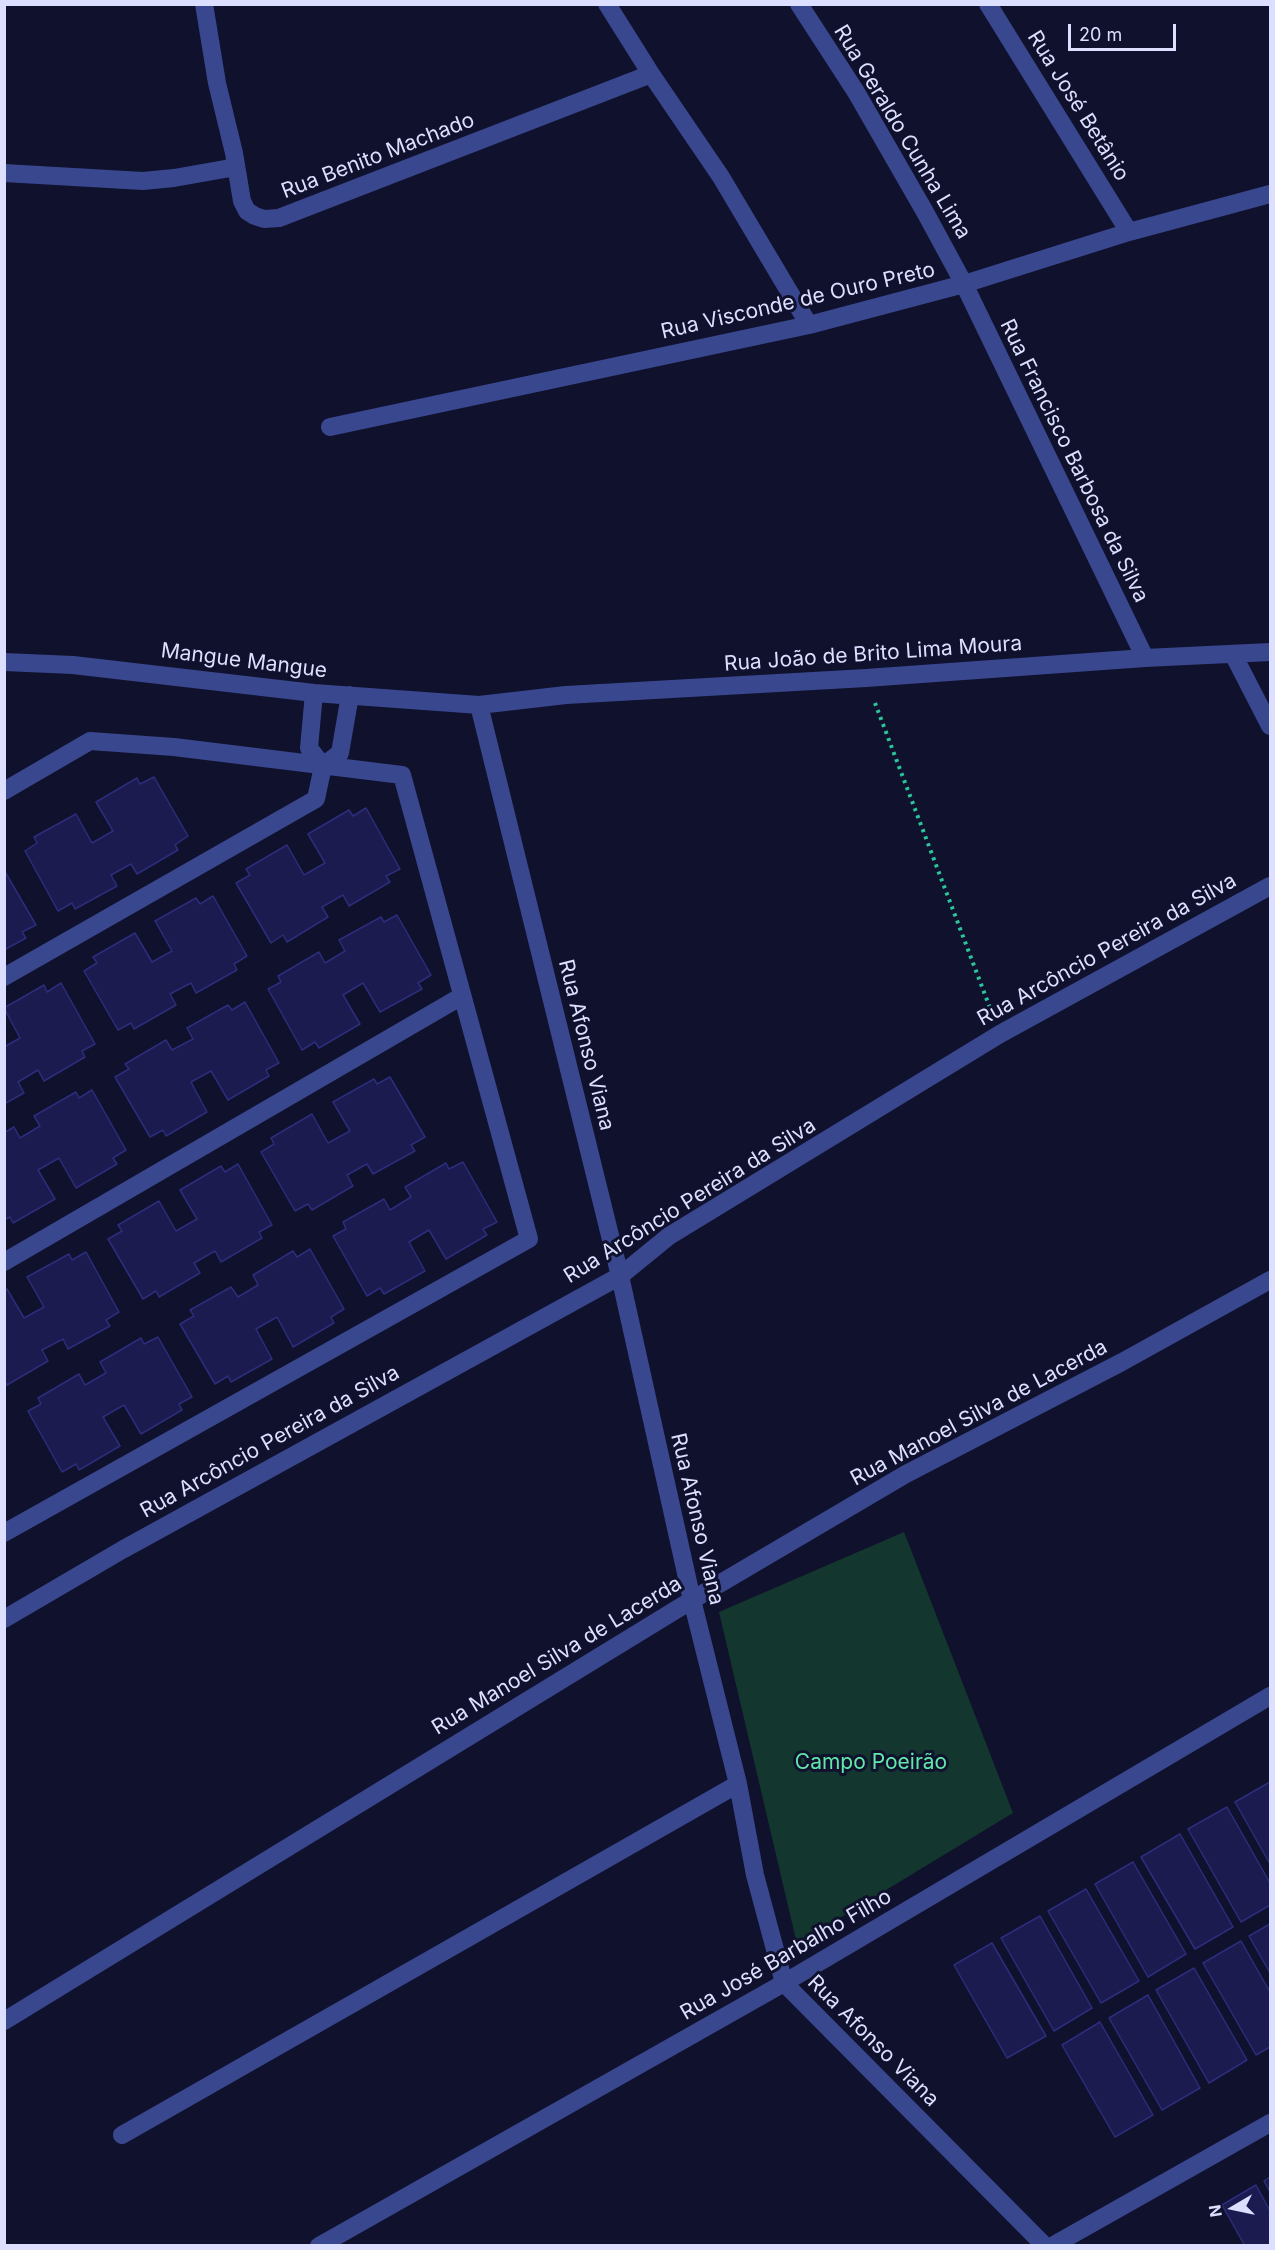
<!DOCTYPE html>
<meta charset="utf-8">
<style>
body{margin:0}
#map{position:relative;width:1275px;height:2250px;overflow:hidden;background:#10112d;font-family:Inter,sans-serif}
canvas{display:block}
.frame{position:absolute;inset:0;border:6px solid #dcdfff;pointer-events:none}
.north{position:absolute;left:1203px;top:2178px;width:60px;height:60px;-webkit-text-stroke:4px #10112d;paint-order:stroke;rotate:261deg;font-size:16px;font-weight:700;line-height:24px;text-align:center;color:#dcdfff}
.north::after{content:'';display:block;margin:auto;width:21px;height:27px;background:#dcdfff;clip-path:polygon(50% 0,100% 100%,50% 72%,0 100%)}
.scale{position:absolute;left:1068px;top:24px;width:108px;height:27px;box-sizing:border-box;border:3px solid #dcdfff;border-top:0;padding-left:8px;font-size:18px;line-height:21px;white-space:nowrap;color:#dcdfff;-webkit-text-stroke:4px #10112d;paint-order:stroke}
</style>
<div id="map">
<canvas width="1275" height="2250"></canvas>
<div class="frame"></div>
<div class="north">N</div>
<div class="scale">20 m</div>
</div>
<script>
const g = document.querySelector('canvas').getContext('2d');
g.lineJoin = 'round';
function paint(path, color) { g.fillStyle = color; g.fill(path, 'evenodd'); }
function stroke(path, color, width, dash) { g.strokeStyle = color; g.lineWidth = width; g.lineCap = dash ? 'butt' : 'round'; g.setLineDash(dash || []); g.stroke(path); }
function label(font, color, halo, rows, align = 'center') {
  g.font = font + ' Inter,sans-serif'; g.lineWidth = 6; g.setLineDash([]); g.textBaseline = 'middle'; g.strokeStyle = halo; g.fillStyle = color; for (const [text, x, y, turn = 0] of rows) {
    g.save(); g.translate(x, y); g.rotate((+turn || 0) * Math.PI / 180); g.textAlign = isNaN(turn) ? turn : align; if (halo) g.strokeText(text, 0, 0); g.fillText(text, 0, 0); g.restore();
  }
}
const green = new Path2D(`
 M904,1532L1013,1813L797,1944L719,1612Z`);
const building = new Path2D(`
 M154,777L188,836L175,845L178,850L137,874L131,864L111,875L117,886L75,909L72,903L58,911L25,851L37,843L34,837L76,814L92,843L113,831L96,802L137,778L140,784Z
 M366,808L400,869L386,876L390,882L349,906L343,895L322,907L328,917L287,942L283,935L271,943L236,883L250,875L246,869L287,845L304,875L325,863L308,834L349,810L353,816Z
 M4,870L36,925L22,932L26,938L4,950Z
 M213,896L247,956L234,964L237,970L196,993L191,983L170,994L176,1005L134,1029L131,1023L118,1030L84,971L97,963L93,957L135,933L152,962L172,951L155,921L196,898L200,904Z
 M397,915L431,975L418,983L422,989L380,1012L363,983L343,995L360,1024L319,1048L315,1042L302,1050L268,989L281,982L278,976L319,952L325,963L345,951L339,940L381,917L384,922Z
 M61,983L95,1044L82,1051L85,1057L44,1081L38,1070L18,1082L24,1093L4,1104V1047L20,1038L4,1008L44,985L47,992Z
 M245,1002L279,1063L266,1070L269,1076L228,1100L211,1071L191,1082L207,1112L166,1136L163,1130L150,1137L115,1077L129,1069L125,1064L166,1040L172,1050L193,1039L187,1028L228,1005L232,1010Z
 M390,1077L425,1137L411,1145L415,1151L373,1174L367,1164L347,1175L353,1186L312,1210L308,1204L295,1211L261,1152L274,1144L271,1138L312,1114L328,1143L350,1131L333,1102L374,1079L377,1084Z
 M92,1090L126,1150L113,1158L117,1164L76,1188L59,1158L38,1170L55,1199L13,1223L10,1217L4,1220V1133L14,1127L20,1138L40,1126L34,1116L76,1092L79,1098Z
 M463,1162L497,1222L483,1229L487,1235L446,1259L429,1230L409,1242L425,1271L384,1294L380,1288L367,1296L333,1236L346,1229L343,1222L384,1199L390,1210L411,1197L405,1187L446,1163L449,1169Z
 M238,1164L272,1225L259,1232L262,1238L221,1262L215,1251L194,1263L200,1273L159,1297L156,1291L143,1299L108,1239L122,1231L118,1225L159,1201L176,1231L197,1219L180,1190L221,1166L225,1172Z
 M310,1249L344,1309L331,1317L334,1323L293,1347L277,1317L256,1329L272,1359L231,1382L228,1376L215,1384L180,1324L194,1316L190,1310L231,1287L238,1297L258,1285L253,1275L293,1251L297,1257Z
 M86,1252L119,1312L106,1320L110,1326L68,1349L63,1339L42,1350L48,1361L7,1385L4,1380V1290L7,1289L24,1318L44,1307L27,1277L69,1254L72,1260Z
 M158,1337L192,1397L179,1404L182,1410L141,1434L124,1405L103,1417L120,1446L79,1470L76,1464L62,1472L28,1411L41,1404L38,1398L79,1374L85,1385L106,1373L100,1362L141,1338L144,1344Z
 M1270,1782V1864L1235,1802Z
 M1227,1807L1270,1883V1905L1241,1922L1188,1829Z
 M1180,1834L1233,1927L1195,1949L1141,1857Z
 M1133,1862L1186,1954L1148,1977L1095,1884Z
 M1086,1889L1139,1981L1101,2003L1048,1911Z
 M1040,1916L1092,2008L1054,2031L1001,1938Z
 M1270,1924V1973L1249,1936Z
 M1241,1941L1270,1992V2047L1256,2055L1203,1963Z
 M992,1943L1046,2036L1007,2058L954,1965Z
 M1194,1968L1247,2060L1209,2083L1156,1990Z
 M1148,1995L1200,2088L1162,2110L1109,2018Z
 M1100,2022L1153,2115L1115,2137L1062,2045Z
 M1270,2177V2192L1264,2181Z
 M1256,2185L1270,2211V2246H1245L1222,2205Z`);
const path = new Path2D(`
 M875,703L990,1008`);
const minor = new Path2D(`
 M204,4L217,83L234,153L242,201L247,211L255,216L264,219L279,218L651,74
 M607,4L651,74L721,177L809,325
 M799,4L856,92L925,212L964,284L1145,658
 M988,4L1129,232
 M4,173L143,181L174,178L236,167
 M330,427L809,325L964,284L1129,232L1270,194
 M1233,654L1270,726
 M4,662L73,665L314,693L479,705L566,695L866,678L1145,658L1270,652
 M314,693L309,748L323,766
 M479,705L620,1276L692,1600L738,1784L755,1875L784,1983L1045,2246
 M4,791L90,741L174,747L402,775L529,1239L4,1533
 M4,977L316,799L323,766L340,753L350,695
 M4,1262L462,996
 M4,1619L122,1550L620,1276L669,1236L1000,1034L1270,886
 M4,2021L692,1600L906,1474L1122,1362L1270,1280
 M122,2135L738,1784
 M319,2246L784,1983L1270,1696
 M1052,2246L1270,2123`);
const streetNames = [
 ["Rua José Betânio",1078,106,58],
 ["Rua Geraldo Cunha Lima",902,132,59],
 ["Rua Benito Machado",378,156,-21],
 ["Rua Visconde de Ouro Preto",798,301,-13],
 ["Rua Francisco Barbosa da Silva",1074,461,64],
 ["Rua João de Brito Lima Moura",873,654,-4],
 ["Mangue Mangue",244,661,7],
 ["Rua Arcôncio Pereira da Silva",1107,950,-29],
 ["Rua Afonso Viana",586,1045,76],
 ["Rua Arcôncio Pereira da Silva",690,1201,-32],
 ["Rua Manoel Silva de Lacerda",979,1413,-28],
 ["Rua Arcôncio Pereira da Silva",270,1442,-29],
 ["Rua Afonso Viana",697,1519,77],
 ["Rua Manoel Silva de Lacerda",557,1656,-31],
 ["Rua José Barbalho Filho",786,1955,-30],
 ["Rua Afonso Viana",873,2041,45]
];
const parkNames = [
 ["Campo Poeirão",871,1763]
];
paint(green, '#13372e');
paint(building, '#1b1b4f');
stroke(building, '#2c2d7c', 1.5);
stroke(path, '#2ac59b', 4, [3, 4.5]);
stroke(minor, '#39478e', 18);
label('21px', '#dcdfff', '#10112d', streetNames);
label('21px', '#60e7a9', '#10112d', parkNames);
</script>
